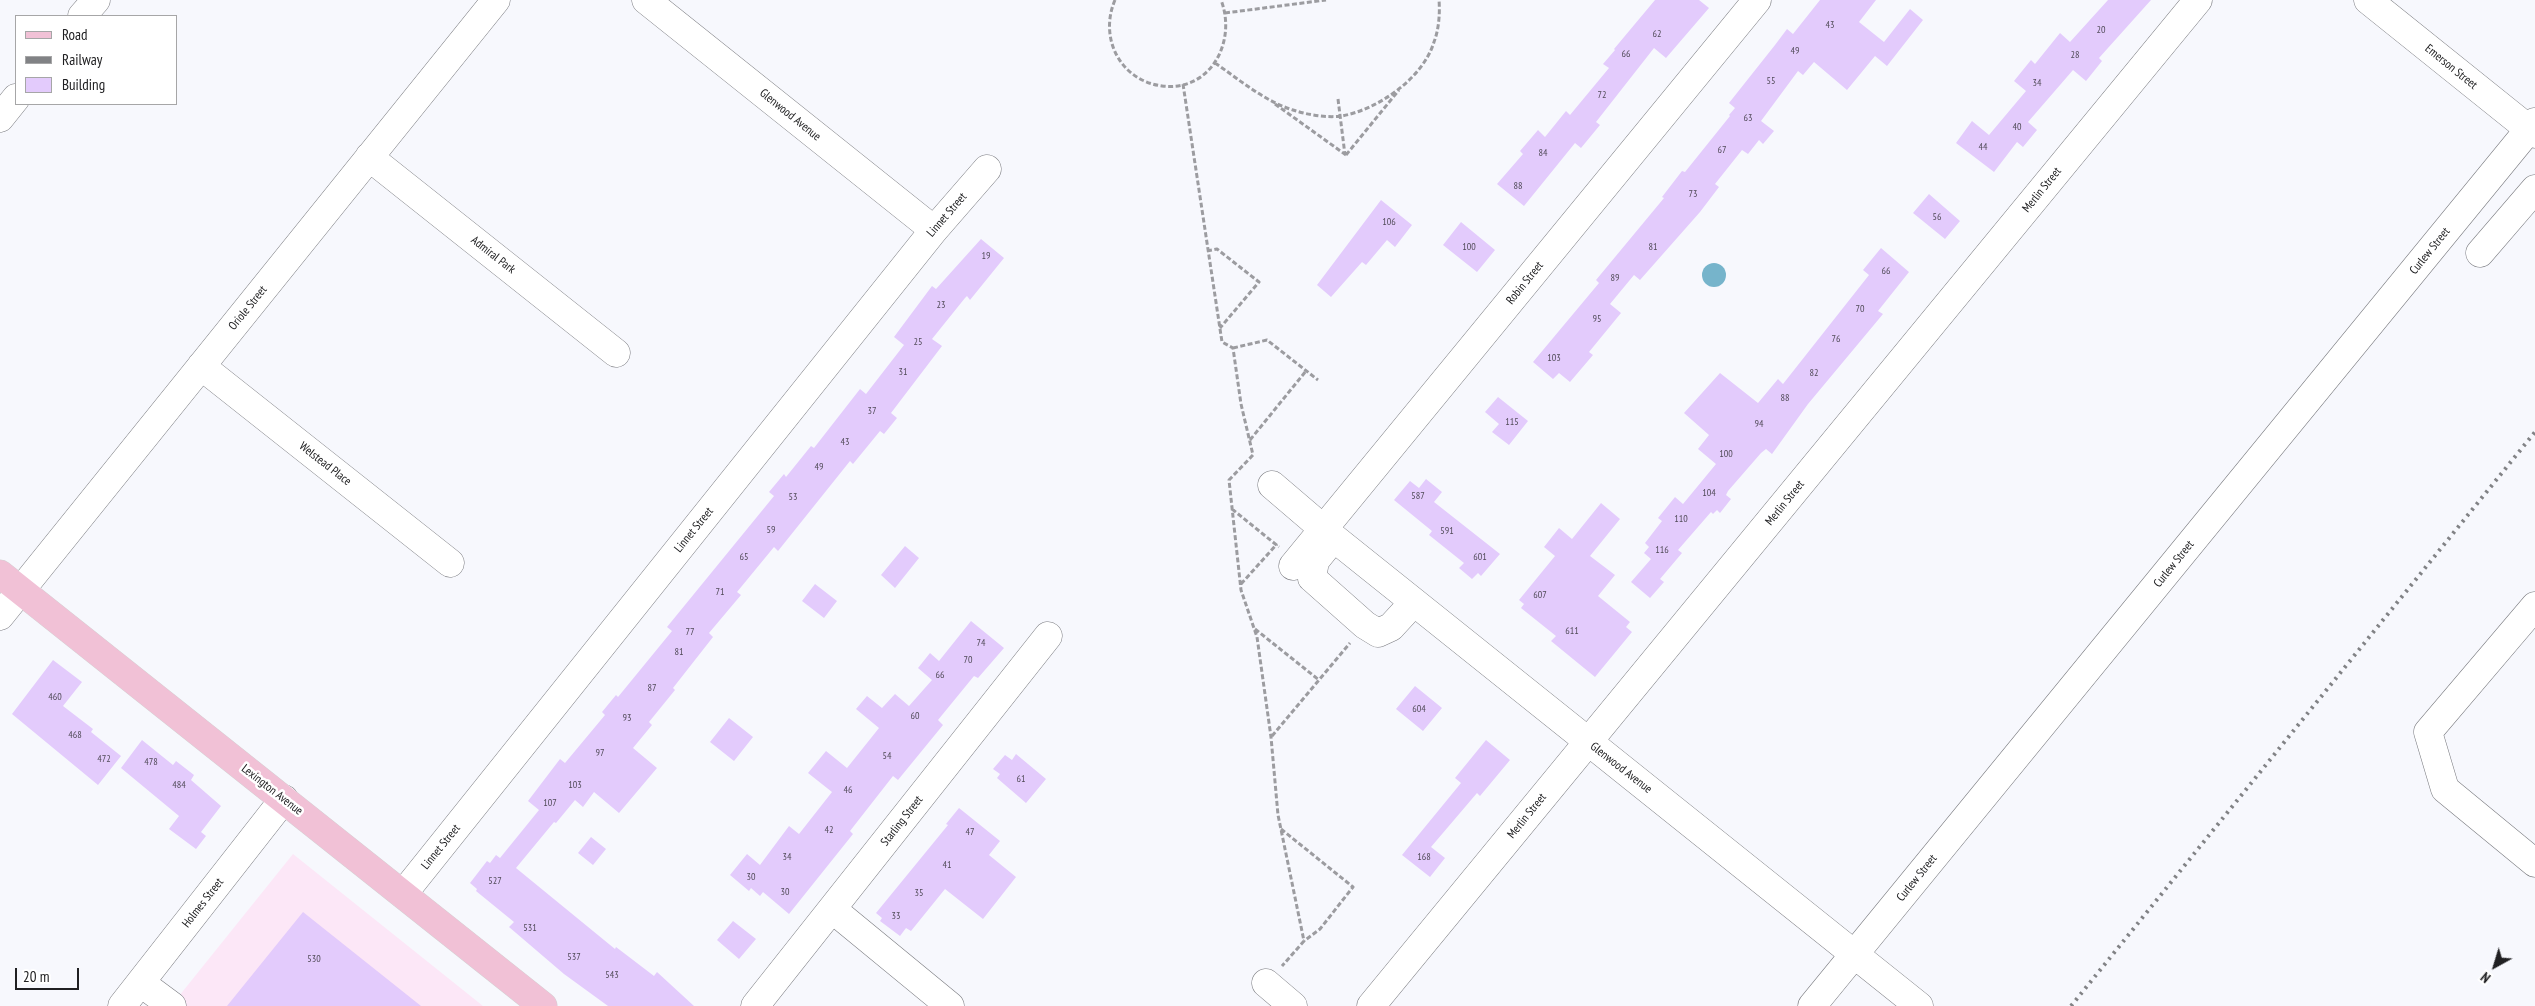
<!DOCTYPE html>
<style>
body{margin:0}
#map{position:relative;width:2535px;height:1006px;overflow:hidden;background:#f7f8fd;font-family:"PT Sans Narrow",sans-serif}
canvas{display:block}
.legend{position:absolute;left:15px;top:15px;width:162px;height:90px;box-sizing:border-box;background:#fff;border:1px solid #a6a6a7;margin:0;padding:6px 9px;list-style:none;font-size:15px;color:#202022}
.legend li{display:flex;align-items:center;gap:10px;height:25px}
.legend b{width:25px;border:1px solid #a6a6a7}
.north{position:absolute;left:2470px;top:941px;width:50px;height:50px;-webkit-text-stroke:4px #fff;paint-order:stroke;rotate:219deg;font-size:14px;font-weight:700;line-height:20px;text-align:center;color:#202022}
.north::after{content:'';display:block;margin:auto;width:18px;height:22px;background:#202022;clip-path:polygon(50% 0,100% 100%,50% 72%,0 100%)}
.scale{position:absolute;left:15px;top:968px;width:64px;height:22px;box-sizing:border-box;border:2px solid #202022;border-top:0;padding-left:6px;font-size:15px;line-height:18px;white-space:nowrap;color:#202022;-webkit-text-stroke:4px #fff;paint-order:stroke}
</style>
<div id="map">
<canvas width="2535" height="1006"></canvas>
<ul class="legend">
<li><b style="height:6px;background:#f1c1d6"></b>Road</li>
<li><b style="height:6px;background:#818285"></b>Railway</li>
<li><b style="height:14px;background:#e3cbfc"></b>Building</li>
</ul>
<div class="north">N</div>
<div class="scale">20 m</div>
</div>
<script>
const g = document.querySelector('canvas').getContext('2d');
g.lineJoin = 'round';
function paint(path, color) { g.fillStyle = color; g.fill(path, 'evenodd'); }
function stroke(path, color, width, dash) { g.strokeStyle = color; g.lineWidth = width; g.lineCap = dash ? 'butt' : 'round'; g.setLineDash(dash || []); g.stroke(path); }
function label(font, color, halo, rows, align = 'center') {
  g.font = font + ' "PT Sans Narrow",sans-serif'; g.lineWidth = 5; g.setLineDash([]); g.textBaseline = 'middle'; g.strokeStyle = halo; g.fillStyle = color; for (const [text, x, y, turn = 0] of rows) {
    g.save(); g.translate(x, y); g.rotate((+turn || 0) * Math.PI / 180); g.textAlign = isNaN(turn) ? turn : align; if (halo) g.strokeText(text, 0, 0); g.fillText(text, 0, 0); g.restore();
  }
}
const education = new Path2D(`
 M293,854L483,1006H171Z`);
const water = new Path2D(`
 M1702 275a12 12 0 1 1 24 0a12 12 0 1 1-24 0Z`);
const building = new Path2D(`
 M1655,0H1699L1709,8L1666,58L1654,48L1596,122L1600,125L1581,148L1575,143L1524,206L1497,184L1523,154L1520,151L1538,130L1545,137L1566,111L1570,115L1609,68L1603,64L1615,50L1614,49Z
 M1820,0H1876L1859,22L1884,42L1910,9L1923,20L1887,66L1875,56L1847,90L1814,62L1803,75L1798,71L1761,121L1774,131L1763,144L1759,140L1748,154L1742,150L1715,184L1719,187L1700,212L1640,280L1634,275L1610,304L1621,313L1589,352L1593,355L1570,382L1559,373L1553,379L1533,362L1599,283L1596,280L1664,198L1662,197L1682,171L1685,172L1730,116L1729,115L1735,108L1729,103L1775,45L1787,29L1793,34Z
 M2108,0H2151L2099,58L2102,61L2086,81L2073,70L2028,122L2037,130L2023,147L2017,142L1994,172L1956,143L1972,121L1989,135L2026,91L2014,81L2031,60L2035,64L2060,33L2070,42Z
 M1929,194L1960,221L1945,239L1913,213Z
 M1381,200L1412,225L1395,247L1387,240L1366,265L1362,262L1331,297L1317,285Z
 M1461,222L1495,250L1477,272L1443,245Z
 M981,239L1004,258L970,300L967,296L965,298L932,339L942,346L891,413L897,418L884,434L880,431L853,464L850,461L778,551L774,547L737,592L741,595L709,633L713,637L673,688L675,690L649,722L652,725L633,748L657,768L619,813L594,792L583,807L575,800L556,823L554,822L516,868L615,949L616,947L654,976L657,972L694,1006H608L564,974L509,927L514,922L476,891L477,889L470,883L487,861L490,863L496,855L500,858L539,810L528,801L560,759L565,763L605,715L602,712L616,695L618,697L672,631L667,627L774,496L769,492L784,474L786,477L811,446L814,448L860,389L866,394L904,345L894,337L932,286L936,289Z
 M1881,248L1909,272L1878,311L1883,314L1808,404L1772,454L1766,449L1761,453L1728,491L1726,495L1731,499L1720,513L1717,510L1713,514L1711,512L1678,550L1682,553L1660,579L1664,582L1650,598L1631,582L1651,559L1644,553L1649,547L1645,543L1662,521L1658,518L1675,497L1683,504L1716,464L1698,449L1709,435L1684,413L1720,373L1758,403L1778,379L1783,384L1869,275L1863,270Z
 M1498,397L1528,421L1509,445L1492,432L1499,424L1485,412Z
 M1426,479L1442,492L1434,502L1500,554L1481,576L1478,573L1472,579L1459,568L1464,563L1429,535L1432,531L1394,500L1410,481L1419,488Z
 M1601,503L1620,519L1590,556L1615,575L1598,596L1630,622L1626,627L1632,632L1595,677L1551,641L1556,636L1521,608L1524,604L1519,600L1555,556L1544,547L1559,528L1572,539Z
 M905,546L919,558L895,588L881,575Z
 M815,584L837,601L824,618L802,601Z
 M971,621L1004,648L978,678L974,676L938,720L943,725L898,780L893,776L850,831L853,834L789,914L763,892L760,896L751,888L749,891L730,875L747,854L760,865L789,826L799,834L832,792L808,773L826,751L847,768L879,728L856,709L867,696L882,708L895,694L909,706L932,680L918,668L930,653L939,661Z
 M53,660L82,682L63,706L93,729L91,732L121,756L98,785L12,714Z
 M1415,686L1442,708L1423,731L1396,709Z
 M729,718L753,737L734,761L710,742Z
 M142,740L173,765L176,761L194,775L191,780L221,806L201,832L206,836L196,849L169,829L179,816L121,768Z
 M1486,740L1510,760L1480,796L1477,793L1431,847L1445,858L1430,877L1402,855L1461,783L1455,778Z
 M1016,754L1046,779L1026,803L997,778L1000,774L993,769L1005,755L1012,760Z
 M959,808L1000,841L989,855L1016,877L983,919L945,889L911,931L906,928L900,936L880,921L882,918L876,913L948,825L946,824Z
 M591,837L606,849L593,865L578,853Z
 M303,912L421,1006H227Z
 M733,921L756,939L739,959L717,940Z`);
const path = new Path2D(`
 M1115,0C1099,37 1119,80 1162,86C1211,92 1237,41 1221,0
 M1225,13L1326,0
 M1215,63C1240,80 1264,101 1293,110C1308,115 1327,118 1342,116C1379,109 1423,78 1434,42C1439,29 1440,13 1439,0
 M1183,84L1222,342L1233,348L1241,404L1253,455L1229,480L1241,590L1257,637L1271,737L1278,815L1304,941L1282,966
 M1338,99L1345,155
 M1275,104L1346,155
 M1346,155L1399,90
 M1207,251L1217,249L1259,282L1220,328
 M1233,348L1267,340L1318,380
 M1250,440L1306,371
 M1232,509L1279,547
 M1241,584L1277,544
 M1255,629L1319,680
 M1272,736L1350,643
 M1281,829L1353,887L1320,929L1304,941`);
const minor = new Path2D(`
 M646,0L934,230
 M2368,0L2535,134
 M82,16L96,0
 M0,118L16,98
 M369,157L616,353
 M2480,253L2535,189
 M201,366L450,563
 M1272,485L1334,538L1919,1006
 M1332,540L1315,561L1312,578L1365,625L1378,633L1391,627L1414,602
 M1293,566L1757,0
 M2535,606L2428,732L2445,789L2535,863
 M0,616L496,0
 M403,894L934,230L987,169
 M832,909L950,1006
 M141,983L172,1006
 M1266,983L1293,1006
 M122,1006L284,799
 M755,1006L1048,636
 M1371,1006L2198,0
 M1812,1006L2535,122`);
const major = new Path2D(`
 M0,574L543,1006`);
const rail = new Path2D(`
 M2071,1006L2535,432`);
const numberNames = [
 ["43",1830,25],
 ["20",2101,30],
 ["62",1657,34],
 ["49",1795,51],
 ["66",1626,54],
 ["28",2075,55],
 ["55",1771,81],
 ["34",2037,83],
 ["72",1602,95],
 ["63",1748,118],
 ["40",2017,127],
 ["44",1983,147],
 ["67",1722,150],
 ["84",1543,153],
 ["88",1518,186],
 ["73",1693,194],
 ["56",1937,217],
 ["106",1389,222],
 ["100",1469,247],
 ["81",1653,247],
 ["19",986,256],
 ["66",1886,271],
 ["89",1615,278],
 ["23",941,305],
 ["70",1860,309],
 ["95",1597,319],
 ["76",1836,339],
 ["25",918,342],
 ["103",1554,358],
 ["31",903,372],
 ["82",1814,373],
 ["88",1785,398],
 ["37",872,411],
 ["115",1512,422],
 ["94",1759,424],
 ["43",845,442],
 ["100",1726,454],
 ["49",819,467],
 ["104",1709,493],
 ["587",1418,496],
 ["53",793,497],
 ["110",1681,519],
 ["59",771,530],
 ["591",1447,531],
 ["116",1662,550],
 ["65",744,557],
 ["601",1480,557],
 ["71",720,592],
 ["607",1540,595],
 ["611",1572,631],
 ["77",690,632],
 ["74",981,643],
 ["81",679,652],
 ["70",968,660],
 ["66",940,675],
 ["87",652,688],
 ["460",55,697],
 ["604",1419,709],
 ["60",915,716],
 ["93",627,718],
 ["468",75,735],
 ["97",600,753],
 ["54",887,756],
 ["472",104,759],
 ["478",151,762],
 ["61",1021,779],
 ["484",179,785],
 ["103",575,785],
 ["46",848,790],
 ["107",550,803],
 ["42",829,830],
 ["47",970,832],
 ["34",787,857],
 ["168",1424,857],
 ["41",947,865],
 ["30",751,877],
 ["527",495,881],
 ["30",785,892],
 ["35",919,893],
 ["33",896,916],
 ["531",530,928],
 ["537",574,957],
 ["530",314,959],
 ["543",612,975]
];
const streetNames = [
 ["Emerson Street",2451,67,39],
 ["Glenwood Avenue",790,115,39],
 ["Merlin Street",2042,190,-51],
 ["Linnet Street",947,215,-49],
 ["Curlew Street",2430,251,-51],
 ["Admiral Park",493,255,38],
 ["Robin Street",1525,283,-51],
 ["Oriole Street",248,308,-51],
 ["Welstead Place",325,464,38],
 ["Merlin Street",1785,503,-51],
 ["Linnet Street",694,530,-51],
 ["Curlew Street",2174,564,-51],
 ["Glenwood Avenue",1621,768,38],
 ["Lexington Avenue",272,790,38],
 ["Merlin Street",1527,816,-51],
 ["Starling Street",902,821,-52],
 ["Linnet Street",441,847,-51],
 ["Curlew Street",1917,878,-51],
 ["Holmes Street",203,903,-52]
];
paint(education, '#fce7f7');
paint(water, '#76b4cb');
paint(building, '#e3cbfc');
stroke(minor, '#797a7f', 29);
stroke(major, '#d2d2d3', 29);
stroke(path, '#9c9ca0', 3, [5, 2.5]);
stroke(minor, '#fff', 28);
stroke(major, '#f1c1d6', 28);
stroke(rail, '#818285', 4, [2.5, 5]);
label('10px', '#514b58', null, numberNames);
label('12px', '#202022', '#fff', streetNames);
</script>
